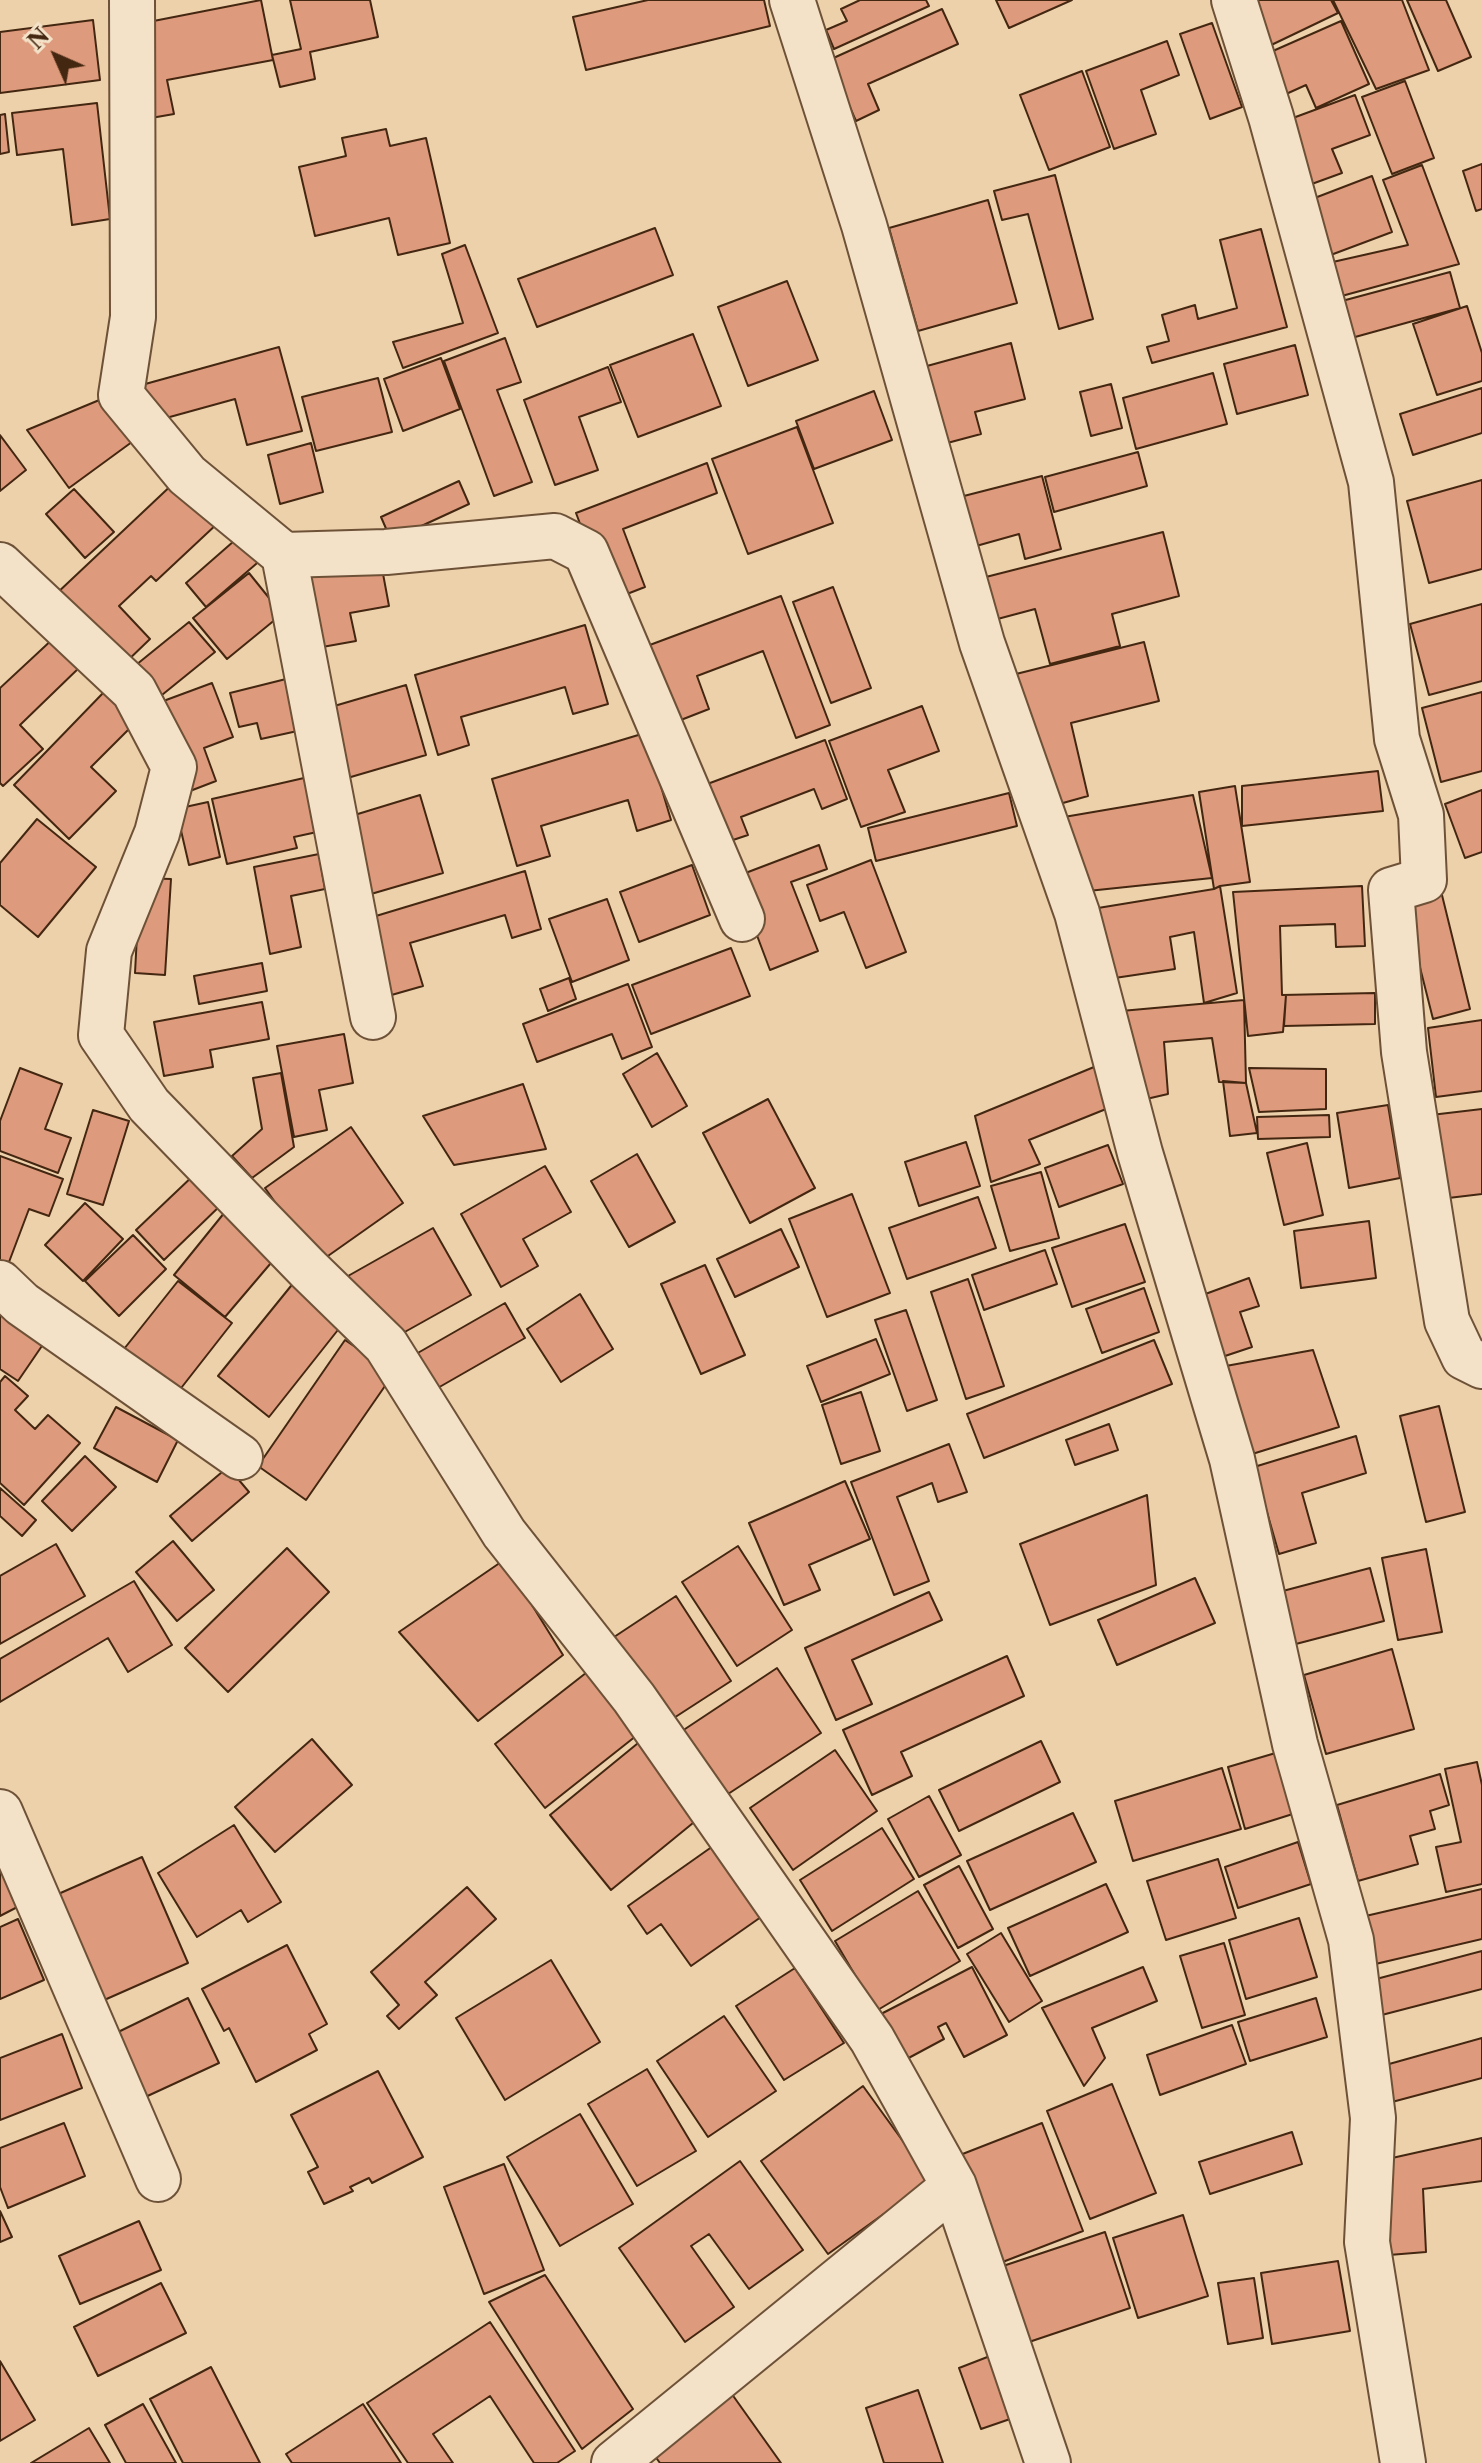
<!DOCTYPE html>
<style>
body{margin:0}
#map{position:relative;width:1482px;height:2463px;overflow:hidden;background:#edd1ab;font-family:"Libre Caslon Text",serif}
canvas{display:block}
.north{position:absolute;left:16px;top:16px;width:80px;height:80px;-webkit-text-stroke:6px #f3e1c8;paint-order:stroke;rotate:315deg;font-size:22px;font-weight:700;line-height:32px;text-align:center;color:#442711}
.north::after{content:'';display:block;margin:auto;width:28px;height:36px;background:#442711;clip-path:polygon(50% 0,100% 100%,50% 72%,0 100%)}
</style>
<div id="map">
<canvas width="1482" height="2463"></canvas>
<div class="north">N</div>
</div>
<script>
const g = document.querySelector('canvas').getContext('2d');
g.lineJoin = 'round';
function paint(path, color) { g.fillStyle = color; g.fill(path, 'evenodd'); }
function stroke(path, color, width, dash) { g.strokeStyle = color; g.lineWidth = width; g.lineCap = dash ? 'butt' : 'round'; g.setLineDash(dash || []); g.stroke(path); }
const building = new Path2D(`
 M261,0L273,60L167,80L174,114L151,118L133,25Z
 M290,0H370L378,37L310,52L315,79L280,87L272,55L301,49Z
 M648,0H764L770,26L586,70L573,17Z
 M860,0H926L929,6L834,49L826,30L847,21L841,9Z
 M996,0H1072L1009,28Z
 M1242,0H1331L1338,13L1265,48Z
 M1333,0H1402L1429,70L1376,89Z
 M1407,0H1446L1471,57L1438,71Z
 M942,9L958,44L868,84L879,110L856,121L829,60Z
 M93,20L100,80L0,93V32Z
 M1341,21L1369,84L1316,108L1306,85L1275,99L1257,58Z
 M1212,23L1242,107L1210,119L1180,34Z
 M1167,41L1179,75L1141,90L1156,134L1114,149L1086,71Z
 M1082,71L1110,147L1049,170L1020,95Z
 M1405,81L1434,158L1392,174L1362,97Z
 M1355,95L1370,135L1332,149L1342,173L1298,189L1274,125Z
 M97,103L110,219L72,225L63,149L17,155L12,113Z
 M5,114L9,152L0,154V115Z
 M386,129L390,146L426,138L450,243L398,255L389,218L315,236L299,167L346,156L342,138Z
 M1482,164V209L1476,211L1463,171Z
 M1422,165L1459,264L1327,300L1315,266L1408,245L1383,180Z
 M1055,175L1093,319L1059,329L1028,214L1002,220L994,191Z
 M1372,176L1392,232L1320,259L1299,204Z
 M988,200L1017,303L918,331L889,228Z
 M655,228L673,275L537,327L518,279Z
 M1261,229L1287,327L1152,363L1147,347L1169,341L1162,315L1195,305L1198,319L1237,308L1220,240Z
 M465,245L498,333L403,368L393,342L463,323L442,254Z
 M1450,272L1460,308L1337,342L1327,305Z
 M787,281L818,360L748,386L718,307Z
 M1467,306L1482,353V381L1437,395L1413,324Z
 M693,334L721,406L638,437L610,365Z
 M505,338L521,382L497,390L532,482L494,496L444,361Z
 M1011,343L1025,399L975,412L981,434L936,446L916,369Z
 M1295,345L1308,395L1237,414L1224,364Z
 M279,347L302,431L247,445L235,399L148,423L138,386Z
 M441,358L460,409L403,431L384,379Z
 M608,367L621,402L579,417L598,470L555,485L524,400Z
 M1213,373L1227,424L1136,449L1123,398Z
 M378,378L392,432L316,451L302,397Z
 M1111,384L1122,428L1091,436L1080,392Z
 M1482,388V433L1413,455L1400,414Z
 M874,391L892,440L814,469L796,421Z
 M109,396L136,439L69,488L27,430Z
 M797,427L833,523L748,554L712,459Z
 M0,435L26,470L0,491Z
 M311,443L323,492L280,504L268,455Z
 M1138,452L1147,486L1054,512L1045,477Z
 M707,463L717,493L623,529L645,587L609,601L576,513Z
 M1042,476L1061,549L1025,559L1019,534L969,548L956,498Z
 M178,479L219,522L156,581L151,576L119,606L150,639L122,666L55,595Z
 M1482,480V569L1429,583L1407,501Z
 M459,481L469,504L391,540L381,517Z
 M74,489L114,532L85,558L46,514Z
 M1163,532L1179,596L1112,614L1120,646L1050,664L1035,609L990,621L978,579Z
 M242,534L263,558L206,607L186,583Z
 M381,563L389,606L350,613L356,641L311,649L298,578Z
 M249,573L282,614L227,659L193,618Z
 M833,587L871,688L831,703L793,602Z
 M781,596L830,725L796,738L763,651L697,676L709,709L668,725L639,649Z
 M1482,604V681L1429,695L1410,624Z
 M189,622L215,652L157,699L131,669Z
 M585,625L608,704L573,714L565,687L461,717L469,745L438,755L415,675Z
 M56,636L83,664L20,725L43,749L3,786L0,783V688Z
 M1144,642L1159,701L1071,723L1088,796L1045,808L1012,675Z
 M290,678L302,730L261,739L257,723L239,727L230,693Z
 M212,683L233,737L204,748L216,781L190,791L158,703Z
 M406,685L426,755L344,779L324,709Z
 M104,692L136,722L91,767L116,791L69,839L14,785Z
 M1482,692V771L1441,782L1422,708Z
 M922,706L939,751L888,770L905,812L861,827L829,741Z
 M645,733L671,820L637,831L628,800L541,826L550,856L517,866L492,779Z
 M825,740L847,799L822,809L814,789L741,817L748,835L724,843L702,786Z
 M1378,771L1383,811L1242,826V786Z
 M304,778L317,832L294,837L297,848L227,864L212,799Z
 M1235,786L1250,882L1220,886L1214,889L1199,792Z
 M1482,790V852L1465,858L1445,804Z
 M1009,793L1017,826L876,861L868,828Z
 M420,795L443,873L371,894L348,817Z
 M1193,795L1212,878L1088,891L1064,817Z
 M208,802L220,857L189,865L176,809Z
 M37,819L96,867L38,937L0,905V863Z
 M819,845L827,869L791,882L818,951L770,970L735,877Z
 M319,854L325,889L291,896L301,947L270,954L254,867Z
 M871,860L906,952L866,968L844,912L820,921L807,885Z
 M692,865L710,915L639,942L620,892Z
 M525,871L541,929L512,938L505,915L410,943L423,986L388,996L366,919Z
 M140,878L171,879L165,975L135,973Z
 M1220,886L1237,993L1204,1003L1194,932L1170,937L1175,969L1108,979L1098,908L1214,889Z
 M1362,886L1365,946L1336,947L1335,924L1280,926L1282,995H1286L1283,1032L1248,1036L1233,892Z
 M1441,891L1470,1009L1433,1019L1403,900Z
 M607,899L629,960L572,982L549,919Z
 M731,948L750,996L651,1034L632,985Z
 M262,963L267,991L199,1004L194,976Z
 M569,978L576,999L548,1011L540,989Z
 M628,984L652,1047L622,1059L612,1034L537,1062L523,1024Z
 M1375,993V1024L1284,1026L1286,995H1282Z
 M1244,1000L1246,1083L1219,1082L1212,1038L1164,1042L1168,1094L1142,1100L1121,1011Z
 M262,1002L269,1039L210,1050L213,1067L164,1076L154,1022Z
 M1482,1020V1091L1436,1097L1428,1028Z
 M344,1034L353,1083L319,1090L327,1130L294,1137L277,1046Z
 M657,1053L687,1106L652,1127L623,1074Z
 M1094,1067L1111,1107L1029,1140L1040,1164L991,1182L975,1116Z
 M20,1068L62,1084L45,1129L71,1138L58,1173L0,1151V1121Z
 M1249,1068L1326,1069V1109L1259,1112Z
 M281,1073L294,1147L252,1178L232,1156L262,1129L253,1078Z
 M1223,1081L1246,1083L1257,1133L1230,1136Z
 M523,1084L546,1149L454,1165L423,1116Z
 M768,1099L815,1188L750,1223L703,1133Z
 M1388,1105L1400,1178L1349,1188L1337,1113Z
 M1482,1109V1194L1440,1199L1431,1115Z
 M93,1110L129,1121L103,1205L67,1194Z
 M1329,1115L1330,1137L1258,1139L1257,1117Z
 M351,1127L403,1203L318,1263L265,1188Z
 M966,1142L980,1186L919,1206L905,1162Z
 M1307,1143L1323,1215L1284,1225L1267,1153Z
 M1108,1145L1123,1184L1059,1207L1045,1168Z
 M637,1154L675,1222L629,1247L591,1181Z
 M0,1156L63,1179L49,1216L29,1209L6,1270L0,1268Z
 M545,1166L571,1212L523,1239L538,1266L501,1287L461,1214Z
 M1041,1172L1059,1238L1010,1251L991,1186Z
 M196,1173L223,1203L164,1260L136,1230Z
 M852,1194L890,1293L827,1317L789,1219Z
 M978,1197L996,1248L907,1279L889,1228Z
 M85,1203L123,1239L83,1281L45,1245Z
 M229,1207L282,1250L225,1317L174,1275Z
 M1369,1221L1376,1278L1301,1288L1294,1231Z
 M1125,1224L1145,1282L1072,1307L1052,1248Z
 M433,1228L471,1295L385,1343L348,1276Z
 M781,1229L799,1267L735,1297L717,1259Z
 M133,1235L166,1269L119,1316L85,1281Z
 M1045,1250L1057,1284L984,1310L972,1275Z
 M705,1265L745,1355L701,1374L661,1284Z
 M1249,1278L1259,1306L1240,1312L1252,1347L1210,1361L1189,1300Z
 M968,1279L1004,1386L966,1399L931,1292Z
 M178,1281L232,1323L178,1392L124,1349Z
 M295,1281L345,1321L269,1417L218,1376Z
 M1144,1288L1159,1332L1102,1353L1086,1309Z
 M580,1294L613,1349L561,1382L527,1329Z
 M505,1303L525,1338L429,1393L409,1358Z
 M0,1308L46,1340L18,1381L0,1369Z
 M906,1310L937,1400L907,1411L875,1320Z
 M876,1339L890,1374L821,1402L807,1366Z
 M345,1340L394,1373L306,1500L258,1466Z
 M1154,1340L1172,1384L984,1458L967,1414Z
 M1313,1350L1339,1427L1249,1455L1215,1368Z
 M5,1376L28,1396L15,1410L35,1429L48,1415L80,1443L24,1505L0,1483V1382Z
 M861,1392L880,1451L841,1464L822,1405Z
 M1439,1406L1465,1512L1426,1522L1400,1416Z
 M116,1407L178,1440L157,1482L94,1448Z
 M1109,1424L1118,1450L1075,1465L1066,1440Z
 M1356,1436L1366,1473L1302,1493L1316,1543L1279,1554L1254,1467Z
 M949,1444L967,1492L938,1502L932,1483L897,1497L929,1581L894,1595L851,1482Z
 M85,1456L116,1487L72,1531L42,1501Z
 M228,1467L249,1492L192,1541L170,1516Z
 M845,1481L870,1539L809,1565L820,1590L784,1605L749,1523Z
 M0,1488L36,1520L22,1536L0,1516Z
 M1147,1495L1156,1585L1050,1625L1020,1544Z
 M173,1541L214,1590L177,1621L136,1572Z
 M56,1544L85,1596L0,1644V1576Z
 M738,1546L792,1630L737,1666L682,1582Z
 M287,1548L329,1592L228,1692L185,1648Z
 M1426,1549L1442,1632L1398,1640L1382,1558Z
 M504,1560L563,1655L478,1721L399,1632Z
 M1370,1568L1384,1621L1292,1645L1279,1592Z
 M1195,1578L1215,1623L1117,1665L1098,1620Z
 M134,1581L172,1645L128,1672L108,1638L0,1702V1659Z
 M929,1592L942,1620L852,1660L872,1704L836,1720L805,1648Z
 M676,1596L731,1681L663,1725L608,1641Z
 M1392,1649L1414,1729L1326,1754L1304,1675Z
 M1007,1656L1024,1696L901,1752L912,1776L872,1795L843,1730Z
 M777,1668L821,1733L725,1796L682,1731Z
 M591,1669L641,1732L545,1808L495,1744Z
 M312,1739L352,1785L275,1852L235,1807Z
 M643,1739L704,1814L611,1890L550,1815Z
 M1041,1741L1060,1782L959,1831L939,1790Z
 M835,1750L877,1811L793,1870L750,1808Z
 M1279,1752L1296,1813L1245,1829L1228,1767Z
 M1477,1762L1482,1785V1884L1446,1892L1436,1847L1461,1842L1445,1769Z
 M1222,1768L1241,1829L1133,1861L1115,1801Z
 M1440,1774L1449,1805L1430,1811L1435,1829L1410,1836L1418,1864L1358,1881L1337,1805Z
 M929,1796L961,1855L919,1877L888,1819Z
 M1073,1813L1096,1862L990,1910L967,1861Z
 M234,1825L281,1902L248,1922L241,1910L197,1937L158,1873Z
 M882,1828L914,1879L832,1931L800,1880Z
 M723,1839L771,1910L691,1966L661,1924L647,1934L628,1906Z
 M1298,1842L1311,1884L1238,1908L1225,1867Z
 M0,1846L29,1901L0,1916Z
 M142,1857L188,1963L102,2001L56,1895Z
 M1218,1859L1236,1918L1166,1940L1147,1881Z
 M959,1866L993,1929L958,1948L924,1885Z
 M1106,1884L1128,1932L1030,1976L1008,1928Z
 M467,1887L496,1919L425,1982L437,1995L399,2029L387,2016L399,2005L371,1972Z
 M1482,1889V1939L1367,1966L1357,1918Z
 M918,1891L960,1961L876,2011L835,1941Z
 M1299,1918L1317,1977L1246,1999L1229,1940Z
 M18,1919L44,1980L0,1999V1927Z
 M1001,1933L1042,2001L1009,2022L967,1954Z
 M1224,1943L1245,2015L1202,2028L1180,1956Z
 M287,1945L327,2024L309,2034L317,2050L256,2082L229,2028L224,2031L202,1989Z
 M1482,1951V1989L1374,2017L1365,1982Z
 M551,1960L600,2042L505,2100L456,2018Z
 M972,1967L1007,2035L964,2057L946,2023L938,2027L944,2039L903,2061L879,2015Z
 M1143,1967L1157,2001L1092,2028L1105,2058L1084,2086L1042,2008Z
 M795,1968L844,2043L784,2080L736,2006Z
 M188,1998L219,2063L141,2099L112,2035Z
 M1316,1998L1327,2037L1250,2061L1238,2022Z
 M724,2016L776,2091L708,2137L657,2061Z
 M1232,2025L1246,2064L1160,2095L1147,2055Z
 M62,2034L82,2088L0,2120V2058Z
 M1482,2038V2078L1392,2102L1382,2066Z
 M647,2069L696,2151L637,2186L588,2104Z
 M378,2071L423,2157L372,2183L369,2178L350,2187L353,2191L324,2204L308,2172L318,2167L291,2115Z
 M1112,2084L1156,2193L1090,2219L1047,2111Z
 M863,2086L931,2180L828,2254L761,2161Z
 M580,2114L633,2204L560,2246L507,2157Z
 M64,2123L85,2176L8,2208L0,2187V2148Z
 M1042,2123L1083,2231L1000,2263L960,2155Z
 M1292,2132L1302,2164L1210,2194L1199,2162Z
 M1482,2138V2181L1423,2189L1426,2252L1389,2255L1383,2160Z
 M740,2161L803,2250L749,2289L709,2234L691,2246L734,2307L685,2342L619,2248Z
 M504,2164L544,2270L484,2294L444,2187Z
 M0,2211L12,2237L0,2242Z
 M1183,2215L1208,2296L1138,2318L1113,2238Z
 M139,2221L161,2270L80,2304L59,2256Z
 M1105,2232L1130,2308L1026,2343L1000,2267Z
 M1338,2261L1350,2331L1272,2344L1261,2273Z
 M545,2275L633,2409L582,2449L489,2302Z
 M1254,2278L1263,2338L1228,2344L1218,2283Z
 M161,2283L186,2333L98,2376L74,2327Z
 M490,2322L575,2451L557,2463H534L490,2396L433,2434L453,2463H408L367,2403Z
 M990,2356L1013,2418L981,2429L959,2368Z
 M0,2361L35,2420L0,2441Z
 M211,2367L260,2463H183L150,2399Z
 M724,2383L781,2463H660L644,2441Z
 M918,2390L943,2463H884L866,2408Z
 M143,2404L176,2463H126L105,2425Z
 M363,2404L401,2463H292L286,2454Z
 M89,2428L110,2463H31Z`);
const minor = new Path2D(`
 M132,0L133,317L121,395L187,475L284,555L386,552L555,536L586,552L742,919
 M792,0L864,225L982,643L1077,913L1140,1153L1232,1459L1295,1744L1351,1940L1373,2118L1367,2242L1403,2463
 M1234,0L1271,117L1371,482L1397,739L1421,815L1424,880L1391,890L1404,1052L1447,1321L1464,1357L1482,1366
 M284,555L373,1017
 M0,565L134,691L174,767L157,833L109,951L101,1035L149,1105L308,1269L386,1345L504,1533L634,1698L872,2039L954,2186L1048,2463
 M0,1283L22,1304L240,1457
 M0,1812L158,2179
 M614,2463L954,2186`);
paint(building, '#de9a7c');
stroke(building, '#442711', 2);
stroke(minor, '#6e5238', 48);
stroke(minor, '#f3e1c8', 44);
</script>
